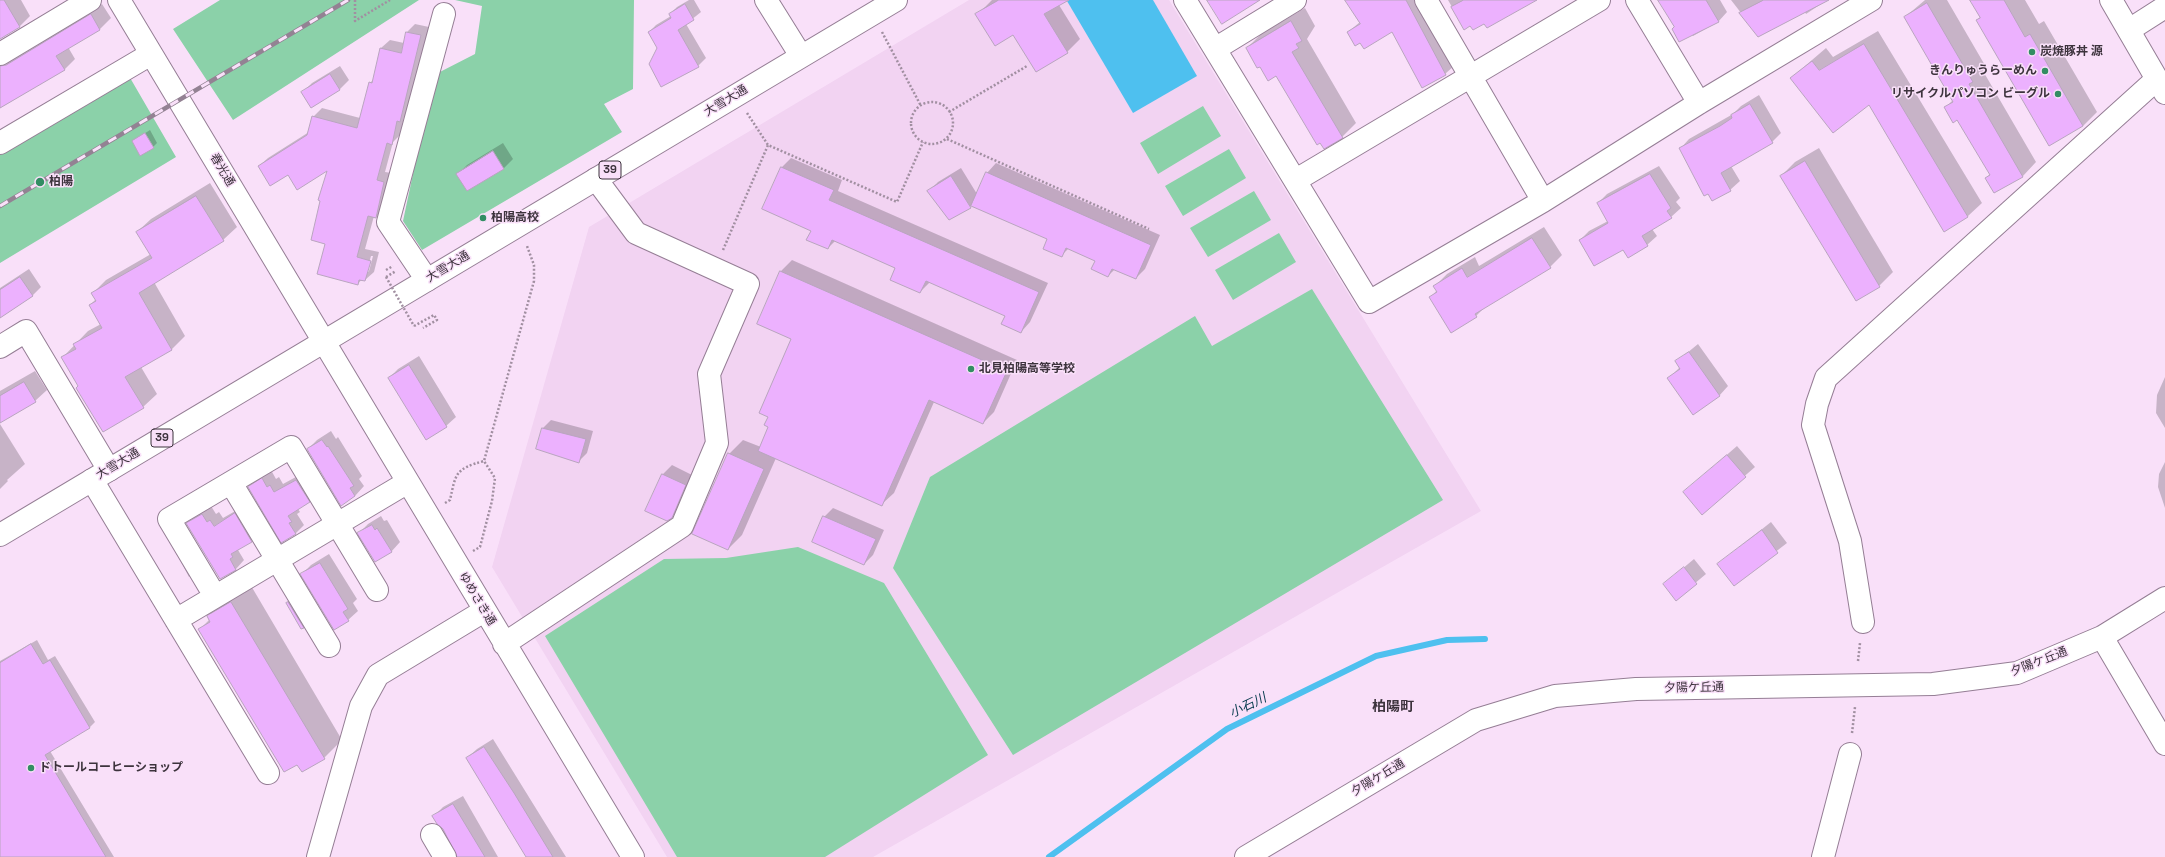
<!DOCTYPE html>
<meta charset="utf-8">
<style>
body{margin:0}
canvas{display:block;background:#f9e0f9}
</style>
<canvas width="2165" height="857"></canvas>
<script>
const g = document.querySelector('canvas').getContext('2d');
g.lineJoin = 'round';
function paint(path, color) { g.fillStyle = color; g.fill(path, 'evenodd'); }
function stroke(path, color, width, dash) { g.strokeStyle = color; g.lineWidth = width; g.lineCap = dash ? 'butt' : 'round'; g.setLineDash(dash || []); g.stroke(path); }
function label(font, color, halo, rows, align = 'center') {
  g.font = font + ' "Space Grotesk","Noto Sans JP",sans-serif'; g.lineWidth = 3; g.setLineDash([]); g.textBaseline = 'middle'; g.strokeStyle = halo; g.fillStyle = color; for (const [text, x, y, turn = 0] of rows) {
    g.save(); g.translate(x, y); g.rotate((+turn || 0) * Math.PI / 180); g.textAlign = isNaN(turn) ? turn : align; if (halo) g.strokeText(text, 0, 0); g.fillText(text, 0, 0); g.restore();
  }
}
const built = new Path2D(`
 M969,0H1169L1481,511L873,857H667L492,567L589,227Z`);
const green = new Path2D(`
 M220,0H419L233,120L173,29Z
 M455,0H634L633,89L604,104L622,132L422,250L403,221L434,75L475,54L482,6Z
 M129,76L176,157L0,263V155Z
 M1203,106L1221,136L1158,174L1140,143Z
 M1229,149L1246,178L1183,216L1165,186Z
 M1254,191L1271,220L1208,257L1190,228Z
 M1279,233L1296,262L1233,300L1215,270Z
 M1312,289L1443,500L1013,755L893,568L930,477L1195,316L1212,346Z
 M798,547L884,583L988,755L825,857H677L545,636L664,559L726,558Z`);
const water = new Path2D(`
 M1069,0H1153L1197,76L1133,113L1067,1Z`);
const shadow = new Path2D(`
 M0,0H21L30,16L19,27L0,38Z
 M689,0H694L701,12L686,24L706,58L698,66L659,48L649,32L656,25L671,16L670,14L677,7Z
 M992,0H1067L1059,5L1080,39L1067,52L1013,34L977,15Z
 M1347,0H1418L1454,66L1445,74L1393,30L1361,41L1348,32L1360,22Z
 M1448,0H1529L1484,22L1470,24L1464,28Z
 M1660,0H1720L1727,12L1718,22L1693,36Z
 M1731,0H1827L1806,14L1805,12L1759,36Z
 M1925,0H1947L1986,67L1983,71L2036,162L2023,176L1995,192L1986,178L1990,174L1957,119L1945,108L1953,100L1905,17Z
 M1971,0H2025L2039,24L2044,21L2097,112L2083,126L1977,20L1980,17Z
 M102,4L111,18L100,29L68,47L75,59L64,70L0,108V50L18,54Z
 M1305,8L1315,26L1307,39L1356,123L1342,137L1324,148L1276,75L1260,65L1247,48L1261,34Z
 M415,24L429,27L408,112L404,117L400,135L393,142L385,172L392,173L385,208L376,217L374,216L365,249L379,252L374,272L365,280L362,279L358,284L327,243L329,169L288,174L259,166L268,158L309,132L313,117L322,108L360,118L370,83L374,79L381,48L390,40L404,43L407,32ZM371,256H373L369,271L366,274Z
 M1878,31L1982,203L1968,216L1944,230L1869,104L1791,78L1826,48L1833,57Z
 M340,66L349,80L340,89L312,107L303,92L312,83Z
 M1759,95L1781,133L1772,142L1731,166L1740,181L1730,190L1712,200L1680,149L1689,139L1733,114L1741,106Z
 M150,130L157,143L153,147L133,141Z
 M503,143L513,159L504,168L458,174L467,165Z
 M1819,148L1893,272L1879,286L1856,300L1781,176L1795,162Z
 M791,158L842,180L838,191L1048,283L1030,322L1021,332L1006,315L930,282L920,292L896,268L835,241L828,248L812,230L763,209L782,167Z
 M996,163L1160,235L1145,269L1136,278L1115,269L1108,276L1097,260L1069,248L1061,256L1049,238L972,205L970,207L929,191L938,182L961,168L977,194L987,173Z
 M1659,166L1680,198L1676,202L1681,208L1671,217L1652,229L1657,236L1647,245L1623,248L1580,240L1589,231L1608,221L1598,203L1607,194Z
 M210,183L237,227L223,240L154,282L185,336L171,350L141,367L157,394L143,407L104,431L63,357L88,331L101,324L90,305L96,299L93,293L106,280L151,254L137,232L151,219Z
 M1544,227L1562,255L1550,267L1488,304L1476,316L1431,297L1437,290L1435,286L1447,274L1475,257L1479,266Z
 M792,260L1017,360L994,412L983,423L934,402L894,493L882,504L776,458L742,535L728,549L729,454L743,440L761,447L770,426L793,339L758,324L781,271Z
 M29,269L41,287L32,296L0,317V288Z
 M1698,344L1728,386L1719,396L1669,378L1680,367L1676,362Z
 M419,356L456,417L446,426L389,378L398,369Z
 M35,371L47,390L35,401L0,422V391Z
 M2165,377V428L2156,413L2157,395Z
 M551,420L593,431L587,453L578,462L537,448L543,428Z
 M0,424L25,464L7,480L8,481L0,489Z
 M331,431L336,439L338,437L362,476L359,479L364,486L355,496L341,504L308,449L317,440Z
 M1737,446L1755,467L1702,513L1684,492Z
 M2165,462V508L2158,487L2159,474Z
 M672,465L694,476L681,507L671,517L662,475Z
 M271,470L276,479L279,477L283,484L305,472L318,493L298,509L300,512L297,514L304,525L295,534L249,487L258,478Z
 M211,506L216,514L219,512L223,518L244,506L260,532L238,550L244,560L236,569L220,578L187,524L196,515Z
 M833,508L884,530L873,555L864,564L824,517Z
 M381,516L384,521L387,520L400,542L391,552L359,533L368,524Z
 M1771,522L1787,543L1734,584L1718,564Z
 M177,546L193,573L189,577L174,549Z
 M329,554L357,599L353,603L358,611L348,620L302,574L311,565Z
 M1694,559L1706,574L1676,599L1664,584Z
 M250,584L342,740L324,758L200,629L210,619L208,616L226,598Z
 M291,598L307,623L303,627L287,603Z
 M37,640L48,660L55,656L95,722L90,727L50,751L114,857H0V661Z
 M493,739L566,857H527L467,758L477,749Z
 M463,796L498,857H458L444,828L434,816L443,807Z`);
const stream = new Path2D(`
 M1049,857L1227,729L1376,656L1447,640L1485,639`);
const building = new Path2D(`
 M0,0H4L20,27L0,39Z
 M999,0H1069L1044,14L1068,53L1036,72L1013,35L995,46L975,14Z
 M1207,0H1260L1222,24Z
 M1345,0H1406L1446,75L1422,88L1392,32L1364,49L1360,43L1355,46L1347,32L1360,24Z
 M1464,0H1537L1487,28L1484,24L1473,30L1470,26L1464,30L1451,7Z
 M1658,0H1706L1719,22L1679,42L1672,29L1674,27Z
 M1764,0H1829L1758,37L1739,13Z
 M1970,0H2004L2025,37L2030,34L2083,126L2049,146L1976,20L1980,18Z
 M1927,3L1973,82L1969,84L2023,177L1994,193L1985,178L1990,175L1957,120L1953,123L1944,107L1953,102L1904,17Z
 M685,4L694,20L678,30L699,67L661,87L649,64L657,48L648,32L671,18L669,14Z
 M91,14L100,30L56,56L65,70L0,108V66L6,65Z
 M1291,21L1302,41L1296,44L1299,48L1292,52L1343,138L1324,149L1320,143L1317,145L1276,76L1268,81L1260,67L1257,68L1246,48Z
 M406,32L421,35L400,122L397,121L392,145L387,143L377,180L384,182L376,218L368,216L357,257L371,261L365,281L359,280L358,285L317,274L325,244L311,240L320,201L318,200L327,171L297,190L288,175L270,186L258,166L307,135L312,116L357,128L369,82L372,83L380,48L401,53Z
 M1864,44L1968,217L1944,232L1869,105L1833,133L1790,78L1812,61L1819,70Z
 M330,74L340,90L311,108L301,92Z
 M1750,104L1773,143L1721,173L1731,191L1712,201L1708,194L1704,196L1679,148L1720,126L1732,118L1731,115Z
 M145,133L154,148L140,156L132,141Z
 M493,151L504,169L467,191L456,174Z
 M1805,161L1880,287L1856,301L1780,176Z
 M781,167L834,190L829,200L1039,292L1021,333L1001,324L1005,316L926,281L920,293L890,280L895,268L832,240L828,249L806,240L811,231L762,209Z
 M986,172L1151,245L1136,279L1112,269L1108,277L1091,269L1095,261L1066,248L1062,257L1043,249L1047,239L971,206Z
 M1650,174L1671,208L1667,211L1672,218L1642,236L1648,246L1628,258L1623,250L1594,266L1579,240L1608,223L1597,203Z
 M951,176L971,208L949,220L927,191Z
 M196,196L224,241L139,293L172,350L125,377L144,408L103,432L76,388L78,386L61,357L76,349L73,344L102,328L89,305L96,301L91,293L152,258L136,232Z
 M1532,238L1551,268L1475,314L1477,317L1451,333L1429,297L1437,292L1433,286L1462,268L1467,277Z
 M780,271L1007,371L983,424L929,400L882,506L758,451L768,427L764,425L768,417L759,413L791,339L757,324Z
 M20,277L33,296L0,318V290Z
 M1689,352L1720,396L1693,415L1667,378L1680,369L1675,361Z
 M409,365L447,427L426,440L388,378Z
 M24,382L36,402L0,423V396Z
 M542,428L586,439L579,463L536,449Z
 M322,440L327,447L328,446L354,486L350,488L355,496L341,506L307,449Z
 M728,453L764,469L728,550L692,534Z
 M1727,455L1746,477L1702,515L1683,492Z
 M662,474L686,485L672,518L667,521L645,511Z
 M262,478L267,487L270,485L274,492L296,480L310,502L288,516L292,522L289,523L296,534L281,543L248,487Z
 M235,513L252,542L231,554L233,557L230,559L236,570L220,579L186,523L202,514L207,522L210,520L214,526Z
 M823,516L876,539L864,565L812,542Z
 M372,525L375,530L377,528L392,552L375,562L357,533Z
 M1762,530L1778,553L1734,586L1717,564Z
 M320,563L348,609L343,612L349,621L334,630L300,574Z
 M1684,567L1697,584L1676,601L1663,584Z
 M231,602L325,759L302,772L297,765L284,772L198,629L210,622L207,616Z
 M288,602L304,628L301,629L286,603Z
 M31,644L43,664L50,660L90,728L45,755L106,857H0V663Z
 M484,747L514,793L553,857H526L466,758Z
 M453,804L485,857H457L443,829L437,824L432,816Z`);
const path = new Path2D(`
 M355,0V21L390,0
 M882,32L921,106
 M911 123a21 21 0 1 1 42 0a21 21 0 1 1-42 0Z
 M949,112L1027,66
 M747,113L768,145
 M947,139L1149,229
 M723,250L768,145L897,202L923,142
 M386,270L393,266
 M386,277L396,271
 M414,326L434,315L437,320L423,328
 M445,503L450,500C456,473 455,469 484,461
 M473,551L480,547L492,501L495,478L484,461L534,281V265L527,246
 M1858,661L1860,643
 M1852,733L1855,707`);
const minor = new Path2D(`
 M119,0C292,285 460,572 633,857
 M766,0L801,56
 M1185,0L1369,302L1543,201L1699,103L1871,0
 M1426,0L1543,201
 M1637,0L1699,103
 M2129,30L2165,7
 M1215,49L1295,0
 M0,54L90,0
 M0,143L151,54
 M1296,180L1599,0
 M427,280L388,222L444,14
 M0,347L26,331L109,470
 M92,480L268,773
 M231,483L329,646
 M215,596L169,519L291,447L377,590
 M176,620L408,482
 M1863,622L1850,541L1813,425L1817,404L1826,378L2157,79
 M2102,637L2165,744
 M504,644L682,526L717,443L709,374L748,284L636,233L596,179
 M432,835L445,857
 M318,857L361,706L378,675L484,611
 M1246,857L1476,720L1555,696L1636,689L1933,684L2017,673L2102,637L2165,598
 M1823,857L1850,754`);
const major = new Path2D(`
 M2111,0L2165,93`);
const highway = new Path2D(`
 M0,535L896,0`);
const rail = new Path2D(`
 M0,206L348,0`);
const pathBridge = new Path2D(`
 M386,277L414,326`);
const markers = [
 [2032,52,4,"#328d63"],
 [2045,71,4,"#328d63"],
 [2058,94,4,"#328d63"],
 [40,182,5,"#328d63"],
 [483,218,4,"#328d63"],
 [971,369,4,"#328d63"],
 [31,768,4,"#328d63"]
];
const shields = [
 [610,170,22],
 [162,438,22]
];
const shieldNames = [
 ["39",610,170],
 ["39",162,438]
];
const poiNames = [
 ["炭焼豚丼 源",2040,52],
 ["きんりゅうらーめん",2037,71,"right"],
 ["リサイクルパソコン ビーグル",2050,94,"right"],
 ["柏陽",49,182],
 ["柏陽高校",491,218],
 ["北見柏陽高等学校",979,369],
 ["ドトールコーヒーショップ",39,768]
];
const streetNames = [
 ["大雪大通",726,101,-31],
 ["春光通",222,170,59],
 ["大雪大通",448,267,-31],
 ["大雪大通",118,464,-31],
 ["ゆめさき通",477,599,59],
 ["夕陽ケ丘通",2039,662,-21],
 ["夕陽ケ丘通",1694,688,-1],
 ["夕陽ケ丘通",1378,778,-31]
];
const waterNames = [
 ["小石川",1248,706,-26]
];
const quarterNames = [
 ["柏陽町",1393,707]
];
paint(built, '#f2d3f2');
paint(green, '#8bd1a9');
paint(water, '#4ec0ef');
paint(shadow, '#0003');
stroke(stream, '#4ec0ef', 6);
paint(building, '#ecb1fe');
stroke(building, '#b9a5bf', 1);
stroke(minor, '#957e95', 24);
stroke(major, '#957e95', 24);
stroke(highway, '#957e95', 24);
stroke(path, '#a18fa1', 2.5, [2, 2]);
stroke(minor, '#fff', 22);
stroke(major, '#fff', 22);
stroke(highway, '#fff', 22);
stroke(rail, '#938293', 4.5);
stroke(rail, '#f9e0f9', 3, [9]);
stroke(pathBridge, '#a18fa1', 2.5, [2, 2]);
for (const [x, y, r, color] of markers) { const dot = new Path2D(); dot.arc(x, y, r, 0, 2 * Math.PI); g.fillStyle = color; g.fill(dot); stroke(dot, '#f9e0f9', 1.5); }
for (const [x, y, w] of shields) { const box = new Path2D(); box.roundRect(x - w / 2, y - 9, w, 18, 3); g.fillStyle = '#f9e0f9'; g.fill(box); stroke(box, '#3d333d', 1); }
label('bold 11px', '#3d333d', null, shieldNames);
label('bold 12px', '#3d333d', '#f9e0f9', poiNames, 'left');
label('12px', '#3d333d', '#f9e0f9', streetNames);
label('italic 13px', '#063a4d', '#f9e0f9', waterNames);
label('bold 14px', '#3d333d', '#f9e0f9', quarterNames);
</script>
